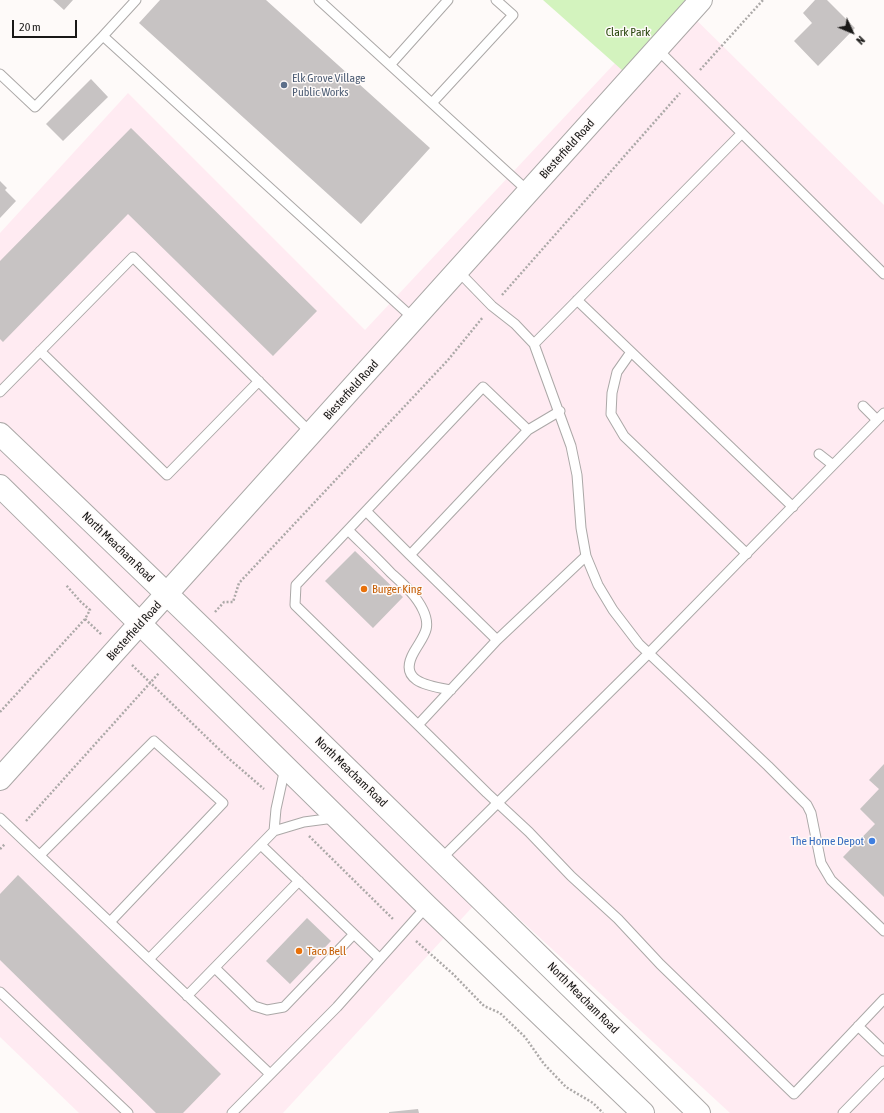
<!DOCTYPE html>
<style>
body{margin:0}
#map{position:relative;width:884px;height:1113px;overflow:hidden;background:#fefaf9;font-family:"Asap Condensed",sans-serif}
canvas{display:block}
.north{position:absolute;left:832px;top:12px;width:40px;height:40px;-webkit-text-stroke:3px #fefaf9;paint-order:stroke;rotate:134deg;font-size:11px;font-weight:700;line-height:16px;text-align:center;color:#191817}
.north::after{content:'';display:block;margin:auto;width:14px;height:18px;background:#191817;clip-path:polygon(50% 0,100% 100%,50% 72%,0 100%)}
.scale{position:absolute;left:12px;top:20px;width:65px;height:18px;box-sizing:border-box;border:2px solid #191817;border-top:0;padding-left:5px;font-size:12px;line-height:14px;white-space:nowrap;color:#191817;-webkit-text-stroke:3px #fefaf9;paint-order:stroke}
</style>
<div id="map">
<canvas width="884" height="1113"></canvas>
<div class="north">N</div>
<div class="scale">20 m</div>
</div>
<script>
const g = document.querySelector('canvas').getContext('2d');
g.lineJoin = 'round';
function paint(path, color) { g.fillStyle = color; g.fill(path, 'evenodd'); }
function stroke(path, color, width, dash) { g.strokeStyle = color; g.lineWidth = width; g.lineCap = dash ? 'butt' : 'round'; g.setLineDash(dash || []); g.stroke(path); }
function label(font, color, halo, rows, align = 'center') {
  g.font = font + ' "Asap Condensed",sans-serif'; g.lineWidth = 3; g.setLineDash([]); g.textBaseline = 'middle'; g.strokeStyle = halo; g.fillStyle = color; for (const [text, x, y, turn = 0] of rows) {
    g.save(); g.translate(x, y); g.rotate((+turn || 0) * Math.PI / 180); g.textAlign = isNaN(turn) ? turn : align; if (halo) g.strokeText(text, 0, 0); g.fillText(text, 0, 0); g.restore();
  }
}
const commercial = new Path2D(`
 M674,0H676L884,205V1113H730L488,890L283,1113H79L0,1037V233L128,93L365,330Z`);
const green = new Path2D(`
 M543,0H701L631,78Z`);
const building = new Path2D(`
 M53,0H73L64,10Z
 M160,0H266L430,148L361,224L139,23Z
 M815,0H827L855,28L818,66L794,41L812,23L803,13Z
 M91,79L108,97L63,141L46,124Z
 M131,128L317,311L273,356L128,214L3,342L0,339V261Z
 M0,181L7,188L5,190L16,201L0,218Z
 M355,551L403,597L373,628L325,581Z
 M884,764V897L843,857L875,824L860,809L879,789L869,780Z
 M18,875L221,1074L183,1113H156L0,960V894Z
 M307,918L331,941L290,984L266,961Z
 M418,1109L419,1113H389V1112Z`);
const path = new Path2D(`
 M700,70L763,0
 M502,295L680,93
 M215,612L224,602H233L239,583L448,360L483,317
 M85,619L102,635
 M132,665L227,757L264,789
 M0,712L85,619L90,610L81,602L66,585
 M26,821L159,673
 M309,836L394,920
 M0,849L5,844
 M416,941L453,974L484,1006L500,1013L525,1037L544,1064L566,1087L593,1103L603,1113`);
const lane = new Path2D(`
 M136,0L103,36L414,319
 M319,0L529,192
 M657,49L884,274
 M390,65L448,0
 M0,74L35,107L103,36
 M432,103L513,15L496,0
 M458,271L492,306L515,324L534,344L571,446L577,475L581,528L586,556L598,585L613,610L639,644L768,766L807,805L811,813L821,863L831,880L884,931
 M577,300L793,507
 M534,344L742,133
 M40,351L167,475L259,381
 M631,352L617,372L612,393L611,414L624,436L747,554
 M0,392L133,257L312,434
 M863,406L877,420
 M560,411L528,430L483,387L296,585L295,605L418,725L487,793L529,832L571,876L618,919L660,964L794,1094L884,999
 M819,454L833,465
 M366,511L410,555L528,430
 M348,530C362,544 377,558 391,573C403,584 416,595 423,610C432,629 423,636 414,652C397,682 429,686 451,690
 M410,555L497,640L586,556
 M418,725L497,640
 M0,818L270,1074
 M274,831L276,809L285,768
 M261,845L380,959
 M40,855L154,741L223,803L110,922
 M441,859L649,653L884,413
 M149,959L274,831L304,822L334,818
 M215,968L254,1006L267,1010L284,1007L354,934
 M0,992L128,1113
 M187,996L299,881
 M858,1026L884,1051
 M232,1113L337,1007L427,906
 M843,1113L884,1071`);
const secondary = new Path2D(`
 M0,434C235,658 467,885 699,1113
 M0,486L427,906L643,1113
 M0,779L701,0`);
const markers = [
 [284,85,4,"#5c6f8a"],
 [364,589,4,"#e8710a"],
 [872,841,4,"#3f7fe0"],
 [299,951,4,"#e8710a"]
];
const parkNames = [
 ["Clark Park",628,32]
];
const serviceNames = [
 ["Elk Grove Village",292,78],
 ["Public Works",292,92]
];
const streetNames = [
 ["Biesterfield Road",567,149,-48],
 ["Biesterfield Road",351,390,-48],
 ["North Meacham Road",118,547,44],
 ["Biesterfield Road",134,631,-48],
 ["North Meacham Road",351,772,44],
 ["North Meacham Road",583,998,45]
];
const foodNames = [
 ["Burger King",372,589],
 ["Taco Bell",307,951]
];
const shopNames = [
 ["The Home Depot",864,841]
];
paint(commercial, '#ffebf2');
paint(green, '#d3f3be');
paint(building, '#c7c3c3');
stroke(lane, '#aba8a7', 11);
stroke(secondary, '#aba8a7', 24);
stroke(path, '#aca9a8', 2.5, [2, 2]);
stroke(lane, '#fff', 9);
stroke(secondary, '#fff', 22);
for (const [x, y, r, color] of markers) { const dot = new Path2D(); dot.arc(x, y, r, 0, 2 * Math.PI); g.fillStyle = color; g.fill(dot); stroke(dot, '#fefaf9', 1.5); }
label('12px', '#29470c', '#fefaf9', parkNames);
label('12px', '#4e5e75', '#fefaf9', serviceNames, 'left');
label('12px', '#191817', '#fefaf9', streetNames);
label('12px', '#c56008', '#fefaf9', foodNames, 'left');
label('12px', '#366cbe', '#fefaf9', shopNames, 'right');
</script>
